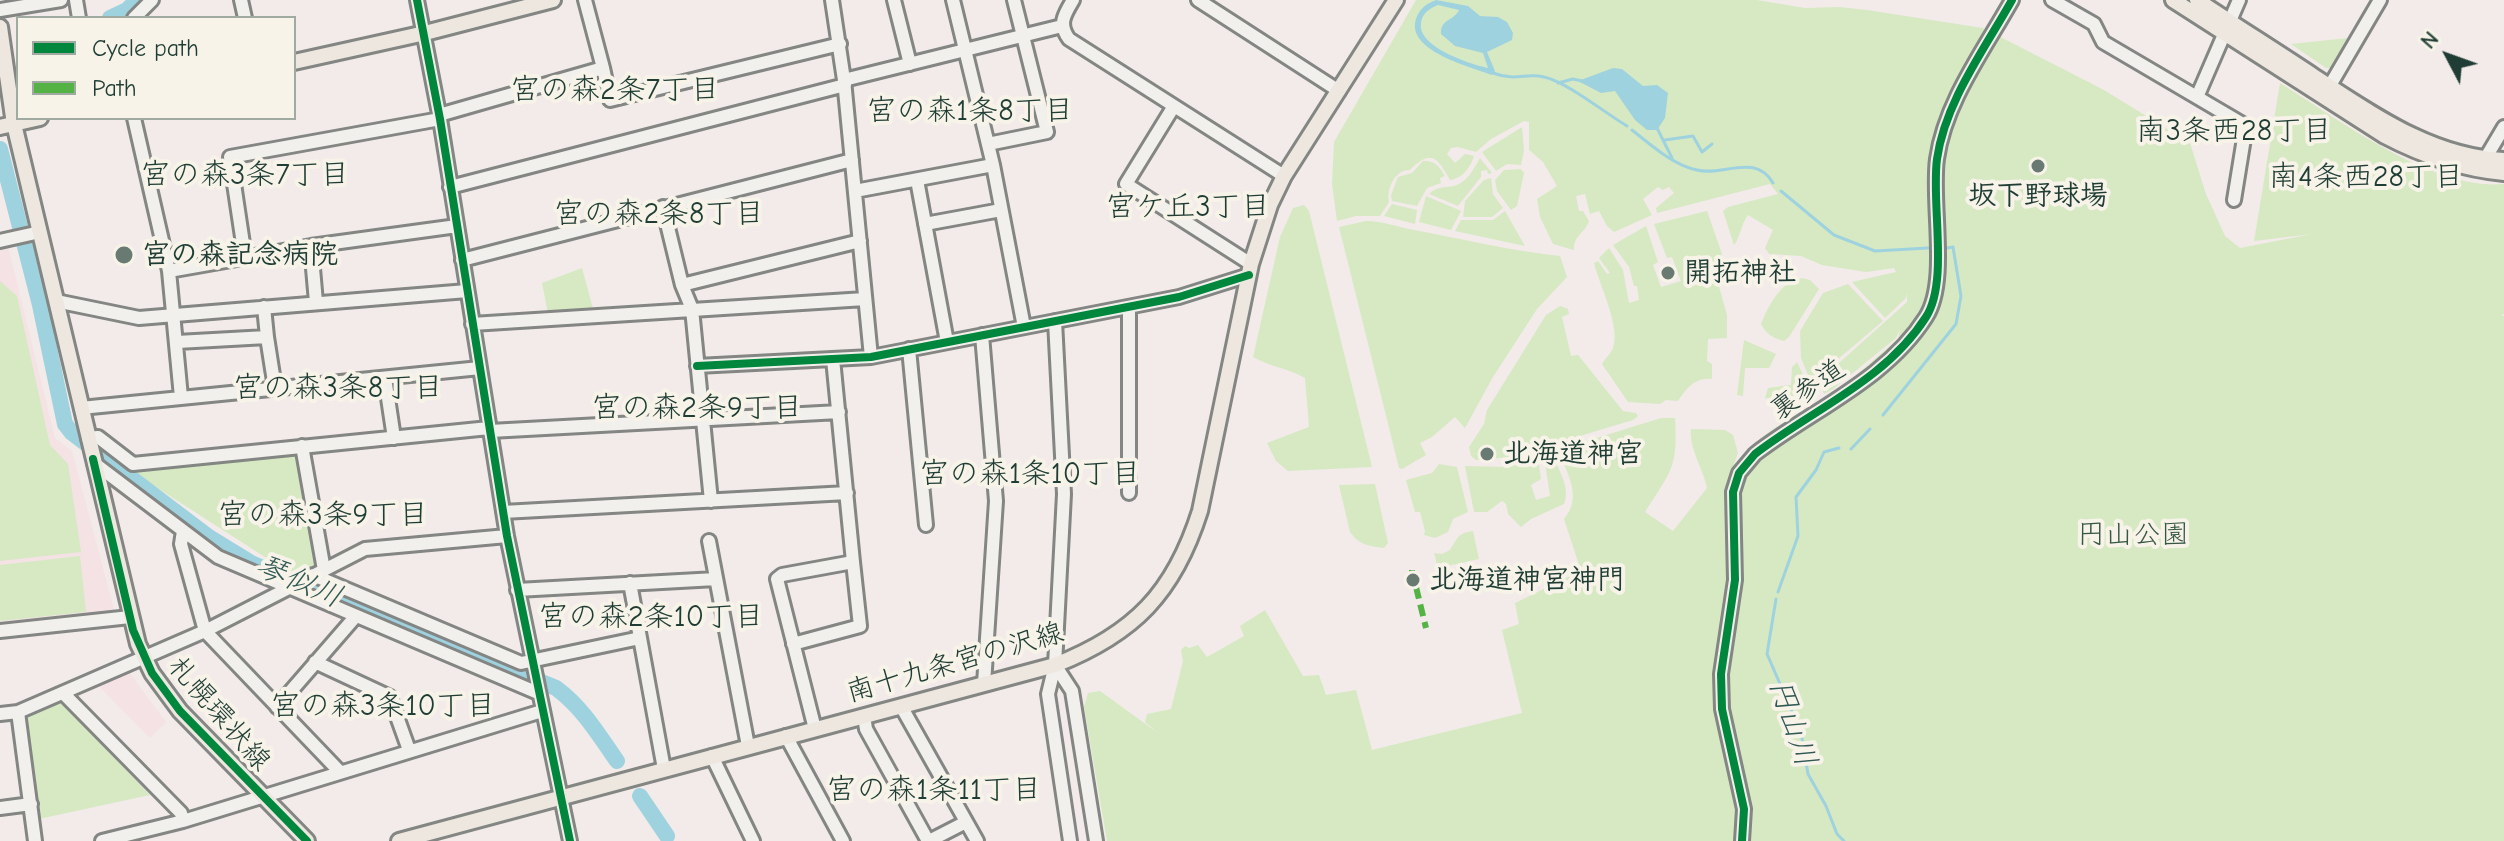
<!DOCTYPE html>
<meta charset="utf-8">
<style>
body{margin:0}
#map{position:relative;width:2504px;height:841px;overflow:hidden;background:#f2ebe9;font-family:"Comic Neue",sans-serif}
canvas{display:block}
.legend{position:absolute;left:16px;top:16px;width:280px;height:104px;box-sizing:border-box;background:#f7f3e8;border:2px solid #a1aaa0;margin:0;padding:10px 14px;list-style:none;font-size:24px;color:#1f3d34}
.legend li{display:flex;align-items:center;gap:16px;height:40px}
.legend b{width:40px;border:2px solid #a1aaa0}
.north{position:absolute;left:2408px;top:16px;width:80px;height:80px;-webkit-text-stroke:6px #f7f3e8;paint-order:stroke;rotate:311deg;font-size:22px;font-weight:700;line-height:32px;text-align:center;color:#1f3d34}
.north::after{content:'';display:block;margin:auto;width:28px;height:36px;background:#1f3d34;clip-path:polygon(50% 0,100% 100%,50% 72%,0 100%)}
</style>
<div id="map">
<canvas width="2504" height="841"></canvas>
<ul class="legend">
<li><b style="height:10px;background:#00873e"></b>Cycle path</li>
<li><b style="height:10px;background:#55b346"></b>Path</li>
</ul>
<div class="north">N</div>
</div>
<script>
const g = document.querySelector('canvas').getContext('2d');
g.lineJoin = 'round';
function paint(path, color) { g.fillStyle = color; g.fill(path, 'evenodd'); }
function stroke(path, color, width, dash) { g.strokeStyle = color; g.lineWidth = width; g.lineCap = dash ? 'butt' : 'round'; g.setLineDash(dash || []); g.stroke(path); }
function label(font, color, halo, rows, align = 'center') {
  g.font = font + ' "Comic Neue","Klee One",sans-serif'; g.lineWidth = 8; g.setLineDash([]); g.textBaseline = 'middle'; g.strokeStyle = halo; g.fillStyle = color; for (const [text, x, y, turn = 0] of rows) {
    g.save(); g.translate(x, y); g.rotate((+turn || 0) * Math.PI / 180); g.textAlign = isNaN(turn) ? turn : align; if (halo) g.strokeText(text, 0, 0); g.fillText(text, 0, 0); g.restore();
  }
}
const built = new Path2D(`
 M8,246L55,438L72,451L115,613L0,627V248Z
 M129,672L166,722L150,738L98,685Z`);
const green = new Path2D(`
 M1416,0H1757L1805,8L1839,7L1867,10L1983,28L2104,90L2190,143L2206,194L2225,236L2240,248L2312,234L2254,241L2280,83C2338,119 2433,191 2504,184V314L2501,315L2504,316V841H1107L1084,707L1088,693L1100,691L1158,733L1145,722L1147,714L1171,709L1183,661L1181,650L1185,646L1189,648L1198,645L1207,657L1244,636L1240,626L1265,610L1303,676L1319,675L1326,695L1356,690L1372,750L1522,713L1502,630L1519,624L1515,603L1581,571L1564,519C1583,497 1567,473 1558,450L1661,418H1675C1678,468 1671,471 1645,512L1673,531L1707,488C1703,468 1689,449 1691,429L1725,430L1733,435L1738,453L1733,467C1758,431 1800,415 1835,392C1857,376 1877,356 1898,339L1900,329L1896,338L1833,389L1824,394L1819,381L1907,302V294L1905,299L1885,318L1852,282L1896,272L1894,268L1866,272L1822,265L1801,256L1769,254L1765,248L1773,230L1748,215C1741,224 1740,238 1734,245L1723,211L1728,207L1778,194L1770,184L1657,213L1656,208L1674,193L1669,187L1663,190L1658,187L1643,199L1652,215L1614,232L1607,226L1599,211L1590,214L1585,194L1576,196L1579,211H1583L1589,221C1585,233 1573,236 1574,250L1553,244L1540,217L1537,199L1557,186L1543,162L1529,150V122L1524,121L1491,139L1476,152L1458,147L1451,148L1447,154L1455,163L1465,154L1474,156C1470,168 1463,178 1450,180C1438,158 1431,148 1410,170C1396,169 1386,188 1389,202L1380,216H1356L1337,221L1332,184L1334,142Z
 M2348,38L2330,68H2326L2291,44Z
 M1522,127L1524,150L1521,165L1507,164L1496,171L1482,152Z
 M1480,158L1492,173L1488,174L1487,170L1481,171V177L1458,206L1429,194C1437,186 1444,188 1454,186C1468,182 1474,168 1480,158Z
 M1423,161C1435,160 1440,167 1445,176L1440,178L1441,183L1427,188L1417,206L1392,201L1391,195L1398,177L1412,173Z
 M1521,169L1524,173L1517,206L1511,210L1497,191L1495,180L1504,170Z
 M1491,178L1493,194L1503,208L1492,217H1463L1465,201L1484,180Z
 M1426,196L1461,211L1451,230L1419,222Z
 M1392,204L1417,210L1415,224L1384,216Z
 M1304,205L1309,211L1372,467L1288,471L1276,461L1267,443L1309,427L1305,378C1288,368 1270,367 1253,357L1280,237L1293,208Z
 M1505,211L1525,246L1455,231L1461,220H1493Z
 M1707,211L1722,254L1716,276L1727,315V338L1708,339L1707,361L1712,364V379C1695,377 1686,389 1678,401L1666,400L1660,404L1628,402L1602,364C1605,359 1611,353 1613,348C1621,327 1599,284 1594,263L1598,261L1607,274L1610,273L1599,258L1609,248L1623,270L1629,303L1639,300L1637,286H1634L1629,267L1613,245L1646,226L1658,262L1653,265L1661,287L1681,281L1672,257L1667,258L1654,224Z
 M1366,221C1383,221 1397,227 1414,230C1463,239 1511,251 1560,256L1567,277L1537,309L1493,377L1465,428L1455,417L1432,437L1420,443L1426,455L1402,469L1399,468L1339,227Z
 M582,268L594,312L548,314L542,283Z
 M1802,278L1810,280L1819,289L1789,337L1784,341C1773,338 1766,334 1761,324C1769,305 1780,282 1802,278Z
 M0,281L17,296L50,445L68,464L81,552L0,561Z
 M1848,284L1883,321L1811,382L1801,358L1800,331L1823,293Z
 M1560,306L1568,309L1569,314L1562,317L1571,356L1578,355L1623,411L1636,413L1638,416L1633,420L1510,457L1476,460L1471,456L1469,447L1484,424L1487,410L1546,315Z
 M1744,340L1776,354L1769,368H1745L1743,396L1737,395Z
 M1797,362L1808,385L1788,400L1783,393L1775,392L1773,399L1765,398L1768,388L1791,385L1792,367Z
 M1551,453C1558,469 1571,487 1564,504L1531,519L1521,527L1508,514L1506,504L1502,501L1487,512H1474L1465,466L1505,467L1538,458L1541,479L1531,485L1536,500L1550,496L1544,456Z
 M296,454L315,565L296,577L131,471Z
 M1439,464L1457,467L1468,512L1453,519L1448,532L1435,538L1424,535L1425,531L1420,512H1415L1406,480L1432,473Z
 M1375,484L1388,543L1384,548C1369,546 1359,545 1350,532L1339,485Z
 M1473,531L1479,559L1438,568L1434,553L1442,554L1450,550C1458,538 1457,533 1473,531Z
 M80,556L86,612L0,621V565Z
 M61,701L150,795L39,819L23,715Z`);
const water = new Path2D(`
 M1436,0L1468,6L1480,16L1498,17L1507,22L1513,33L1512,40L1487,52L1495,71L1492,75C1471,67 1411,52 1415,23C1417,11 1425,4 1436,0ZM1438,5L1459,10C1454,21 1440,19 1441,34L1455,46L1483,53L1488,68C1470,64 1417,47 1421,23C1422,13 1430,8 1438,5Z
 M1613,68L1622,69L1643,86L1657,85L1668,93L1665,118L1657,130H1647L1635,120L1615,91L1601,93L1578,81Z`);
const stream = new Path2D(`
 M1492,70L1493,73C1517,82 1526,72 1544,77C1567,82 1605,113 1627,126
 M1558,83L1573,79L1582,81
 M1656,126L1672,158
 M1632,130C1651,145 1673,165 1697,170C1722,177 1755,152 1773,183
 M1665,140L1693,136L1702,152L1712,144
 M1781,191L1834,235L1875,251L1928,248
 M1883,415L1956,324L1961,296L1953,247L1947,248
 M1851,449L1870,429
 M1778,592L1798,536L1796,497L1816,470L1824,452L1839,448
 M1776,599L1767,654L1801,732L1808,774L1826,806L1837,834L1844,841
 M667,836L670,841`);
const river = new Path2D(`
 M110,18L127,10L137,0
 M0,149L40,305L65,424L72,433L209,537L253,564L556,688C583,708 598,734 617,761
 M640,796L667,836`);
const minor = new Path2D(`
 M76,0L79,18
 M241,0L245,18
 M417,0L440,119L507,536L570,841
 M585,0L603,68
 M832,0L844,80L871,357
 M894,0L910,64
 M953,0L993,165L1024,327
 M1073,0C1064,15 1058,24 1069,39L1284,176
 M1198,0L1339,91
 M2052,0L2094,24L2103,42L2246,126L2234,200
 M0,10L61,0
 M134,18L152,0
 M844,80L1062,26
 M2325,94L2380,0
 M2197,97L2239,0
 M1174,106L1126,184L1251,264
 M439,115L603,68L610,100L840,44
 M134,118L169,271L181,397
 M988,144L1047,132L1014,0
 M2485,159L2504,127
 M917,180L947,342
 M450,187L845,85
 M855,191L993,165
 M663,207L682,285L692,309L711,501
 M925,224L1001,210
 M0,241L40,232
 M311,246L316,302
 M245,257L230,157L440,119
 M462,260L852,160
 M169,271L311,246L457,226
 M682,285L860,241
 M56,301L139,318L467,291
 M264,307L267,337
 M1129,307V493
 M1055,321L1064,494L1055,665L1048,694L1070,841
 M472,324L865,299
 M982,335L996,501L984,684
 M177,342L267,337L275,388
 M909,349L926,525
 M697,366L871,357L1179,297L1249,275
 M385,378L394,438
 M81,408L480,368
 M490,431L839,412
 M88,438L98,437L133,464L489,428
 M302,446L324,570
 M94,463L218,557L538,693
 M503,512L847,493
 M183,531L181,544L205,631L340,772
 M709,541L748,746
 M313,575L521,663L640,638
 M630,583L664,769
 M517,590L716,579
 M0,631L130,617
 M793,644L860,626L853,562
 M315,662L390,697L409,750
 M1055,665L1072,691L1096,841
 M63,693L181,813L183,821
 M901,706L977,841
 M277,707L356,616
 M18,712L35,841
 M0,714L18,712L205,631L365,549L507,536
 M864,716L866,729L928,841
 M815,729L777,579L782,575L853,562L833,359
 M786,736L843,841
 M712,756L753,841
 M0,808L31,804
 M102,841L183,821L542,711
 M929,841L966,822
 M1742,841L1744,809L1722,709L1721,674L1735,580L1733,492L1739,473L1755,454C1812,410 1886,380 1926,317C1949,281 1931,203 1937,159C1945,102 1984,50 2012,0`);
const major = new Path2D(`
 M2173,0L2385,136C2423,156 2461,169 2504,173
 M2197,0C2236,26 2276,51 2315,77C2374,115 2432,157 2504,160
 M0,27L14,124L138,644L152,673L180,711L307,841
 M294,62L425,33L553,0
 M0,127L40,118
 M399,841L1055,665C1134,634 1174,593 1200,511L1251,264L1270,205L1284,176L1396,0`);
const quiet = new Path2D(`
 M1412,570V573
 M1416,587L1426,628`);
const cycleway = new Path2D(`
 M417,0L440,119L507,536L570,841
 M697,366L871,357L1179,297L1249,275
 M93,459L133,630L152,673L180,711L307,841
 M1742,841L1744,809L1722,709L1721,674L1735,580L1733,492L1739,473L1755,454C1812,410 1886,380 1926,317C1949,281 1931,203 1937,159C1945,102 1984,50 2012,0`);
const markers = [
 [2038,166,8,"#697a73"],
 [124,255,10,"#697a73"],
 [1668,273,8,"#697a73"],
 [1487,454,8,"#697a73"],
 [1413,580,8,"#697a73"]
];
const poiNames = [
 ["坂下野球場",2038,196,"center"],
 ["宮の森記念病院",142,255],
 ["開拓神社",1684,273],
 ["北海道神宮",1503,454],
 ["北海道神宮神門",1429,580]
];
const streetNames = [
 ["裏参道",1808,390,-35],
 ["南十九条宮の沢線",955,663,-16],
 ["札幌環状線",219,714,49]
];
const parkNames = [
 ["円山公園",2133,535]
];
const neighbourhoodNames = [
 ["宮の森2条7丁目",615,91],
 ["宮の森1条8丁目",970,112],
 ["南3条西28丁目",2234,132],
 ["宮の森3条7丁目",245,176],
 ["南4条西28丁目",2366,178],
 ["宮ケ丘3丁目",1188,208],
 ["宮の森2条8丁目",659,215],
 ["宮の森3条8丁目",338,389],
 ["宮の森2条9丁目",697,409],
 ["宮の森1条10丁目",1030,475],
 ["宮の森3条9丁目",323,516],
 ["宮の森2条10丁目",651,618],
 ["宮の森3条10丁目",383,707],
 ["宮の森1条11丁目",934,791]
];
const waterNames = [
 ["琴似川",299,582,23],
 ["円山川",1792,723,71]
];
paint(built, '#f4e2e5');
paint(green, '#d6e9c3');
paint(water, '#9fd2df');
stroke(stream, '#9fd2df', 3);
stroke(river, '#9fd2df', 16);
stroke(minor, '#838683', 18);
stroke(major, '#838683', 20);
stroke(minor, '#f2f0ec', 12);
stroke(major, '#ede7e0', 14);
stroke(quiet, '#55b346', 6, [12, 6]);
stroke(cycleway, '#00873e', 8);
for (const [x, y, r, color] of markers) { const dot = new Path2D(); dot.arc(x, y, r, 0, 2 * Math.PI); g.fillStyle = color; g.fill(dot); stroke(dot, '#f7f3e8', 3); }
label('bold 28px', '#1f3d34', '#f7f3e8', poiNames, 'left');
label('28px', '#1f3d34', '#f7f3e8', streetNames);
label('28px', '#375745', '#f7f3e8', parkNames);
label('30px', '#1f3d34', '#f7f3e8', neighbourhoodNames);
label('italic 30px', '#315955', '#f7f3e8', waterNames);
</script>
